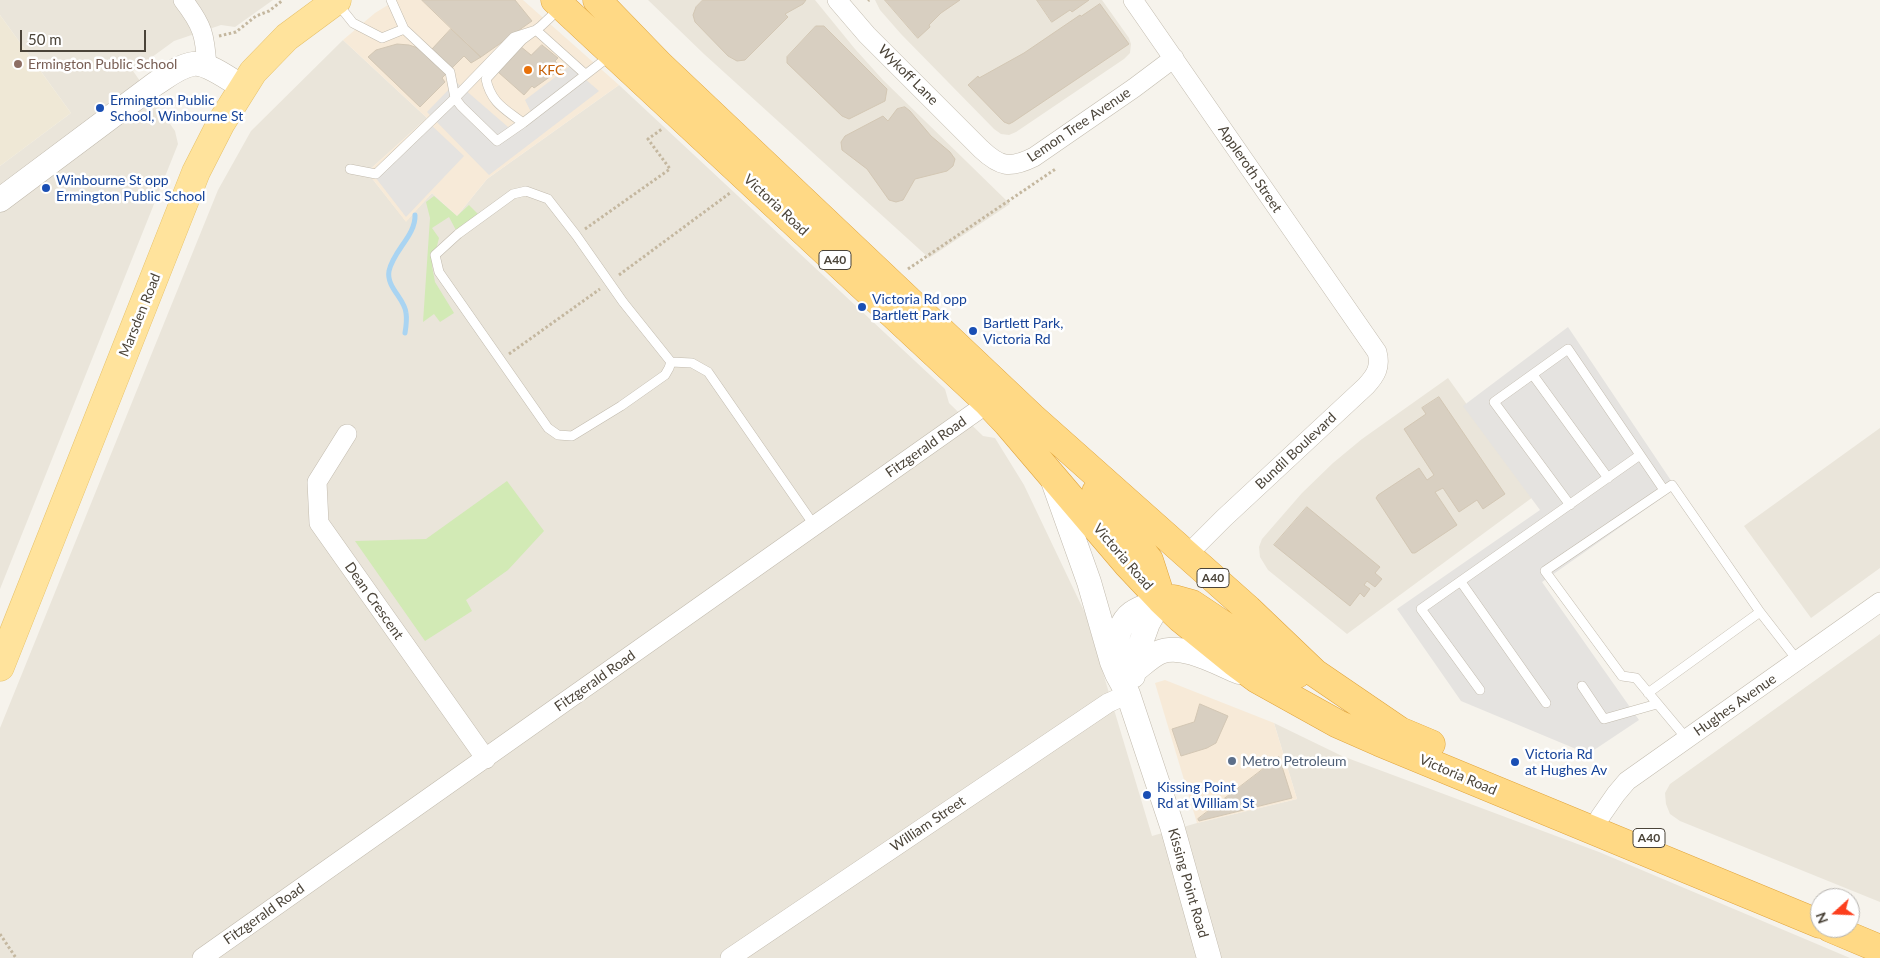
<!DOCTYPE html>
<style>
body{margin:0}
#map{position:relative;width:1880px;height:958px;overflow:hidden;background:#f6f3ec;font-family:Lato,sans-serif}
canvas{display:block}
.north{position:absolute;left:1810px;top:888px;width:50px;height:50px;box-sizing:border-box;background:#fff;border:1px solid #b7b4b0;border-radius:50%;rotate:250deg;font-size:14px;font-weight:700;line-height:20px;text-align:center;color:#4b4439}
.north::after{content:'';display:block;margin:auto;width:18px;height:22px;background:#fc3f1d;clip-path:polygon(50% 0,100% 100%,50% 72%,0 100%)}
.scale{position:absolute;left:20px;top:30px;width:126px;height:22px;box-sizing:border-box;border:2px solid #4b4439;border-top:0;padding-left:6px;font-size:15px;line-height:18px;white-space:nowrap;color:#4b4439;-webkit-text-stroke:4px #fff;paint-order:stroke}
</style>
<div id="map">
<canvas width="1880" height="958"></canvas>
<div class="north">N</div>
<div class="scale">50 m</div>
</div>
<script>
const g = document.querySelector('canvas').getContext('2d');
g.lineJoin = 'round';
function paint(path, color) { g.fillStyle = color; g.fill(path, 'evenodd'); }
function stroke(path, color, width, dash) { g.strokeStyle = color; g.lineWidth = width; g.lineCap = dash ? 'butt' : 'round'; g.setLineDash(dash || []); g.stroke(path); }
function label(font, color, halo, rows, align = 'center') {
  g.font = font + ' Lato,sans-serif'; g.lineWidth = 5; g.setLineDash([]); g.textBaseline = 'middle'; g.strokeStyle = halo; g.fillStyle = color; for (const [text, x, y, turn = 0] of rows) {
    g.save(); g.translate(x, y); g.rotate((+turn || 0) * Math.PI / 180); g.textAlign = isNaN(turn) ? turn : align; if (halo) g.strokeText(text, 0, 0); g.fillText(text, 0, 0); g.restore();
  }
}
const residential = new Path2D(`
 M0,0H273L235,27L221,25L174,41L133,71L175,131L178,144L0,589V166L71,113L0,15Z
 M648,0H815L855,49L883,80L1010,204L929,258L704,54Z
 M875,0H1102L1129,38L1131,44L1130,53L1124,59L1016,132L1009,135L1001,134L994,129L901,34L880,10Z
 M343,40L427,118L367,172L406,221L432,193L457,216L487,179L619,85L945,389L949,403L983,436L995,438L1024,485L1085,613L1152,836L1197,823L1297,799L1274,723L1342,756L1599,852L1850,958H0V728L218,190L251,131Z
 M1448,378L1533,497L1347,634L1268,570L1260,557L1259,547L1262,539L1302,493L1333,463L1362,439Z
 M1880,428V568L1811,618L1744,526Z
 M1880,634V902L1680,821L1670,814L1666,804L1665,793L1670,784Z`);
const commercial = new Path2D(`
 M396,0H523L619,85L487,179L457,216L432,193L406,222L367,172L427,118L343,40L375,13Z
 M1165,680L1274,723L1297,799L1197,823L1155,683Z`);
const education = new Path2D(`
 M0,15L71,113L0,166Z`);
const green = new Path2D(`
 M434,196L457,216L469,205L481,217L458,234L449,217L432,228L439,238L432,266L435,282L454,313L440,322L434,314L423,322L430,218L426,202Z
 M507,481L544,531L508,570L466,600L472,611L425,641L355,541L426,539Z`);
const parking = new Path2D(`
 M570,66L599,91L489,175L427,112L456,82L508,127L531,112L525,100Z
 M428,122L464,156L406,217L372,173Z
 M1568,327L1676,488L1542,582L1639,720L1588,754L1461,701L1397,609L1540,510L1463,406Z`);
const stream = new Path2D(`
 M405,333C406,327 407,319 406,313C405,299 386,287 389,271C393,251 416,235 415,215`);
const building = new Path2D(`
 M422,0H515L532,21L481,57Z
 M703,0H806L803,4L785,14L788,17L745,60L737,61L728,56L695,22L693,15L696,7Z
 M885,0H960L941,13L929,25L930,27L918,38Z
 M1037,0H1089L1072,12L1070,10L1052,22Z
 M1100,4L1129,44L1013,122L1009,124L1004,122L968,85L978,76L979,78L1024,53L1080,15L1081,16Z
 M816,26H824L887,89L885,101L849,119L842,116L787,63V57Z
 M451,29L481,57L471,63L464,56L442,78L445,82L420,107L368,57L376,50L397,44L409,45L418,48L426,55Z
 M542,45L558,58L555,61L561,69L534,88L532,86L524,95L498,72L520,46L531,55Z
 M905,107L910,111L931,136L950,152L955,159L953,166L947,171L915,179L903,200L896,202L889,200L867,169L842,150L841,142L845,136L883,116L888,121L897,109Z
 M1439,397L1505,494L1483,509L1477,500L1459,512L1443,488L1435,492L1457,525L1415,553H1412L1376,498L1378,495L1419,468L1427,480L1434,475L1404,429L1426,414L1422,408Z
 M1307,507L1380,567L1375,573L1382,579L1375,587L1367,581L1364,585L1370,589L1364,597L1360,593L1350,606L1274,545Z
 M1200,704L1228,716L1216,743L1207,748L1181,756L1172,729L1194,722Z
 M1279,757L1292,798L1199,821L1198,819Z`);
const path = new Path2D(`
 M868,1L869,0
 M219,36L236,32L256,16L269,11L283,0
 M585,229L670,169L648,139L662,129
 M908,269L1057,168
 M619,275L730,193
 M509,354L600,289
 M0,934L16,958`);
const service = new Path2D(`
 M391,0L404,29L450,72L455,98L461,106L497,141L523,123L611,55
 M337,3L353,23L382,38L404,29
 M536,30L585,74
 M523,123C505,109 491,103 486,79L522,40L541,26L559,9
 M350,169L376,174L455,98L514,37L536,30
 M526,191L548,199L576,235L623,302L671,362L669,368L665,375L621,406L572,436L558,435L548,428L439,272L435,255L458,234L513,194Z
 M671,362L692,363L708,372L814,525
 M1533,375L1608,478
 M1570,505L1494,402L1568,349L1664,490
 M1461,582L1546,703
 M1582,686L1604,719L1657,704
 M1480,690L1421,609L1640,455
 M1648,693L1760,612
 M1687,739L1636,678L1622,676L1545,571L1672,485L1760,612L1798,661`);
const minor = new Path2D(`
 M183,0C203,26 205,35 207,67
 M837,0L867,35L981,149C1000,167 1010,169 1034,157L1134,88L1174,58
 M1133,0L1377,352C1381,367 1376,375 1366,386L1224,518L1187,555
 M347,434L317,482L319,523L486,759
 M1600,817L1616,794L1627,781L1880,602
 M202,958L988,403
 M730,958L1108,703L1128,694`);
const tertiary = new Path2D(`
 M0,200L155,84C166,77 179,66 193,64C206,62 231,80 242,87
 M1053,481L1089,582L1112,662L1117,674L1128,694L1172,826L1209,958
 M1113,660C1116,644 1118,623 1132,613C1140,607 1152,604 1161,600
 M1134,671C1142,665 1151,656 1160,652C1183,643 1217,663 1239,672
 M1133,676L1139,648L1148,623L1161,600`);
const primary = new Path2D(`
 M0,667L196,172L221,123L253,72L287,37L337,0`);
const trunk = new Path2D(`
 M555,0L988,403L1007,423L1128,565L1161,600L1181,619L1234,662L1257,679L1338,724L1379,742L1820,924
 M597,0L660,65L1032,417L1248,609L1315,673L1400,731L1431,744
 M1096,492L1149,560L1159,591
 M1161,600L1174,599L1192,604L1297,674
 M1830,928L1880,949`);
const markers = [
 [18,64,5,"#8d6e63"],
 [528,70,5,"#e8710a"],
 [100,108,5,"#1a4fb4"],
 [46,188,5,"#1a4fb4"],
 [862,307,5,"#1a4fb4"],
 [973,331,5,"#1a4fb4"],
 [1232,761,5,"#5c6f8a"],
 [1515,762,5,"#1a4fb4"],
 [1147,795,5,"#1a4fb4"]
];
const shields = [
 [835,260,32],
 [1213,578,32],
 [1649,838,32]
];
const shieldNames = [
 ["A40",835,260],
 ["A40",1213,578],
 ["A40",1649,838]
];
const educationNames = [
 ["Ermington Public School",28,64]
];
const foodNames = [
 ["KFC",538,70]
];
const streetNames = [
 ["Wykoff Lane",908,75,45],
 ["Lemon Tree Avenue",1079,125,-34],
 ["Appleroth Street",1250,169,56],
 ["Victoria Road",776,205,43],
 ["Marsden Road",140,315,-68],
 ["Fitzgerald Road",926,447,-35],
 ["Bundil Boulevard",1296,451,-43],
 ["Victoria Road",1123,557,49],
 ["Dean Crescent",374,601,55],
 ["Fitzgerald Road",595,681,-35],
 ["Hughes Avenue",1735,705,-35],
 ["Victoria Road",1458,775,23],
 ["William Street",928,824,-34],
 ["Kissing Point Road",1188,883,74],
 ["Fitzgerald Road",264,914,-35]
];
const transitNames = [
 ["Ermington Public",110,100],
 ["School, Winbourne St",110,116],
 ["Winbourne St opp",56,180],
 ["Ermington Public School",56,196],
 ["Victoria Rd opp",872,299],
 ["Bartlett Park",872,315],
 ["Bartlett Park,",983,323],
 ["Victoria Rd",983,339],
 ["Victoria Rd",1525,754],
 ["at Hughes Av",1525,770],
 ["Kissing Point",1157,787],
 ["Rd at William St",1157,803]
];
const serviceNames = [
 ["Metro Petroleum",1242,761]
];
paint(residential, '#eae5da');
paint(commercial, '#f7ead8');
paint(education, '#efe8d6');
paint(green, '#d2eab5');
paint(parking, '#e5e3e0');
stroke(stream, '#a9d4f2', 5);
paint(building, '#d8cfc1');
stroke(building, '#d3c7b4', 1);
stroke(service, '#c2bbae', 10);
stroke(minor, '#c2bbae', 20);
stroke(tertiary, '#c2bbae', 25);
stroke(primary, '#e6c16a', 29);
stroke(trunk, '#e0a43c', 29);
stroke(path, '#c4b79f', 3, [2.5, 2.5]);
stroke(service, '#fff', 9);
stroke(minor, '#fff', 19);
stroke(tertiary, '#fff', 24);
stroke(primary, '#ffe39c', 28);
stroke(trunk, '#ffd985', 28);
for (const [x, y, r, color] of markers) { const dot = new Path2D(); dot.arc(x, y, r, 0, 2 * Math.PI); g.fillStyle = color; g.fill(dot); stroke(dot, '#fff', 2); }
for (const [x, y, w] of shields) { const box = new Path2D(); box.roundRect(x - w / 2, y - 9.5, w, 19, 4); g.fillStyle = '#fff'; g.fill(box); stroke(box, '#4b4439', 1); }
label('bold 12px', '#4b4439', null, shieldNames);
label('14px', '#785e54', '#fff', educationNames, 'left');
label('14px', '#c56008', '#fff', foodNames, 'left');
label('14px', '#4b4439', '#fff', streetNames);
label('14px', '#164399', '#fff', transitNames, 'left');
label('14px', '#4e5e75', '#fff', serviceNames, 'left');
</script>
